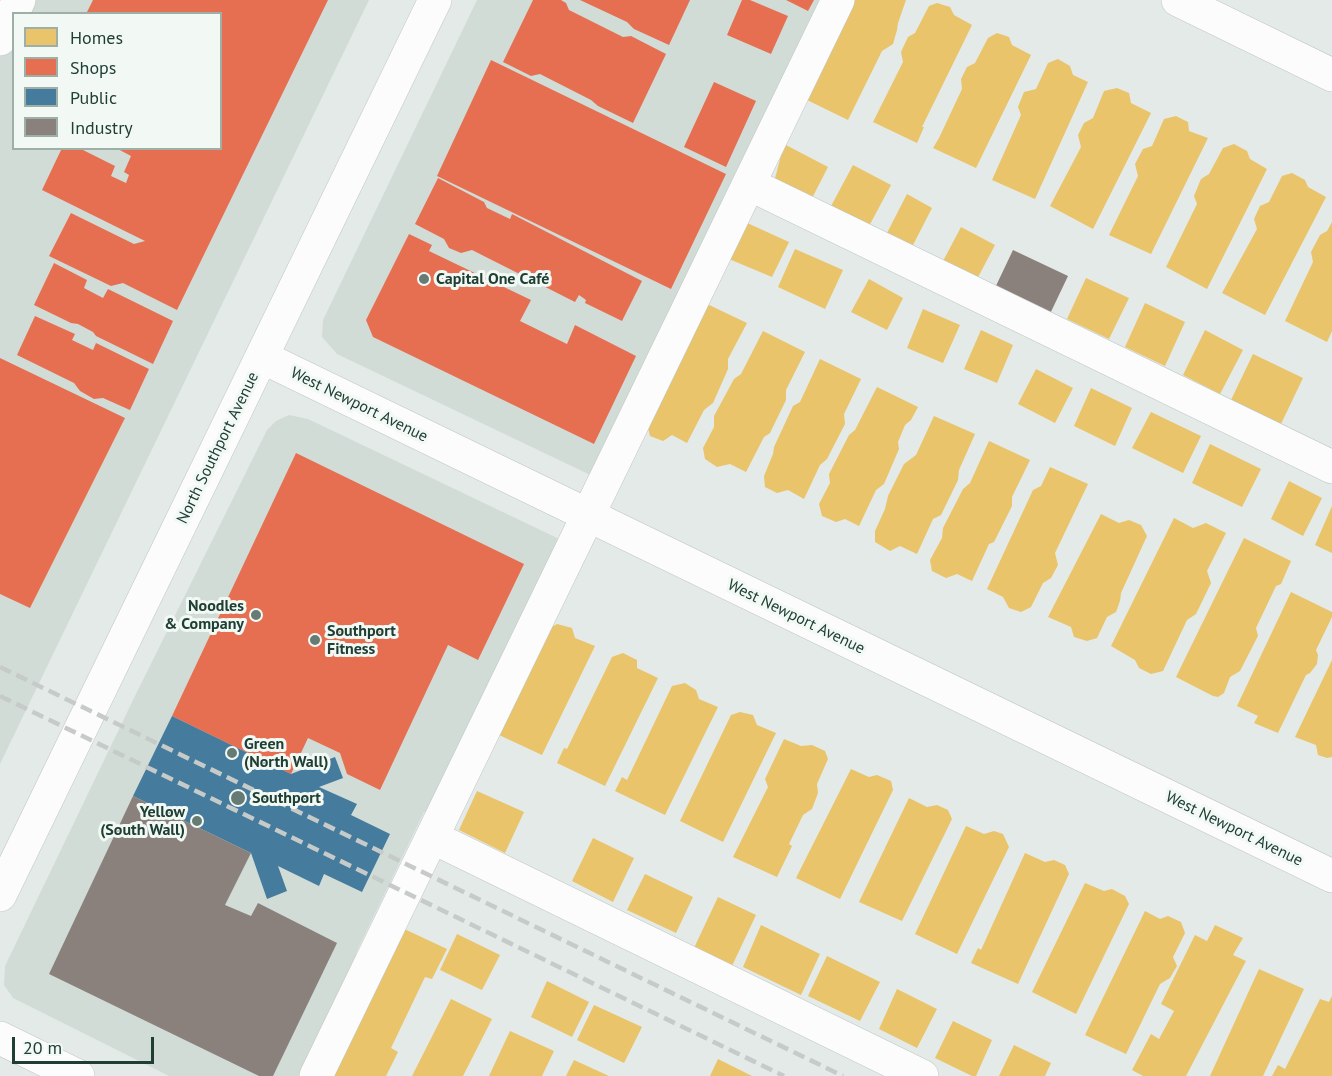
<!DOCTYPE html>
<meta charset="utf-8">
<style>
body{margin:0}
#map{position:relative;width:1332px;height:1076px;overflow:hidden;background:#e4eae7;font-family:"PT Sans",sans-serif}
canvas{display:block}
.legend{position:absolute;left:12px;top:12px;width:210px;height:138px;box-sizing:border-box;background:#f2f9f5;border:2px solid #9eafa8;margin:0;padding:8px 10px;list-style:none;font-size:18px;color:#203f34}
.legend li{display:flex;align-items:center;gap:12px;height:30px}
.legend b{width:30px;border:2px solid #9eafa8}
.scale{position:absolute;left:12px;top:1037px;width:142px;height:27px;box-sizing:border-box;border:3px solid #203f34;border-top:0;padding-left:8px;font-size:18px;line-height:21px;white-space:nowrap;color:#203f34;-webkit-text-stroke:4px #f2f9f5;paint-order:stroke}
</style>
<div id="map">
<canvas width="1332" height="1076"></canvas>
<ul class="legend">
<li><b style="height:16px;background:#e9c46a"></b>Homes</li>
<li><b style="height:16px;background:#e76f51"></b>Shops</li>
<li><b style="height:16px;background:#457b9d"></b>Public</li>
<li><b style="height:16px;background:#8a817c"></b>Industry</li>
</ul>
<div class="scale">20 m</div>
</div>
<script>
const g = document.querySelector('canvas').getContext('2d');
g.lineJoin = 'round';
function paint(path, color) { g.fillStyle = color; g.fill(path, 'evenodd'); }
function stroke(path, color, width, dash) { g.strokeStyle = color; g.lineWidth = width; g.lineCap = dash ? 'butt' : 'round'; g.setLineDash(dash || []); g.stroke(path); }
function label(font, color, halo, rows, align = 'center') {
  g.font = font + ' "PT Sans",sans-serif'; g.lineWidth = 6; g.setLineDash([]); g.textBaseline = 'middle'; g.strokeStyle = halo; g.fillStyle = color; for (const [text, x, y, turn = 0] of rows) {
    g.save(); g.translate(x, y); g.rotate((+turn || 0) * Math.PI / 180); g.textAlign = isNaN(turn) ? turn : align; if (halo) g.strokeText(text, 0, 0); g.fillText(text, 0, 0); g.restore();
  }
}
const built = new Path2D(`
 M19,0H369L0,764V39ZM14,14H220V148H14Z
 M477,0H838L605,482L337,354L322,337L323,320Z
 M289,415L308,419L574,546L441,820L424,812L356,953L372,961L316,1076H169L13,998L4,985L5,966L134,698L267,430L276,421Z`);
const homes = new Path2D(`
 M853,0H906L898,23L897,30L893,44L882,51L848,120L805,99Z
 M937,3L950,7L954,15L972,25L922,127H924L917,143L873,122L903,62L901,52L908,37L915,33L929,6Z
 M997,33L1009,37L1012,45L1031,55L976,168L933,148L939,138L962,89L961,79L967,67L975,63L988,38Z
 M1058,59L1070,66L1073,75L1088,82L1035,199L992,180L1021,115L1018,107L1024,92L1036,89L1048,63Z
 M1117,88L1129,93L1131,103L1151,113L1093,229L1050,206L1081,147L1078,135L1084,123L1093,118L1104,91Z
 M1176,116L1188,122L1189,131L1208,138L1151,254L1109,235L1138,176L1135,164L1143,149L1152,146L1164,119Z
 M784,144L828,167L809,204L773,186Z
 M1234,144L1247,151L1250,159L1267,169L1207,289L1166,267L1197,204L1194,196L1201,179L1209,174L1223,148Z
 M853,165L891,185L868,228L830,208Z
 M1292,173L1305,180L1308,187L1326,197L1265,315L1222,293L1257,229L1254,219L1260,206L1269,202L1282,176Z
 M907,194L932,208L912,247L887,233Z
 M745,222L789,242L772,277L729,259Z
 M1332,222V331L1327,342L1285,321L1313,262L1311,252L1320,235L1327,231Z
 M961,227L995,245L976,281L942,263Z
 M795,249L843,270L825,309L778,287Z
 M1086,278L1129,298L1109,339L1067,319Z
 M869,279L903,298L887,330L851,312Z
 M705,303L747,323L728,359V369L713,403L704,410L687,443L672,435L663,441L650,436L646,420Z
 M1145,303L1185,322L1165,366L1125,347Z
 M923,309L960,325L943,363L907,348Z
 M981,330L1013,345L997,383L964,369Z
 M1205,330L1243,350L1220,394L1183,375Z
 M763,331L805,352L786,390V400L770,433L764,437L746,472L730,464L717,467L705,459L703,448L714,427V416L734,379L741,374Z
 M1253,354L1303,378L1281,424L1231,400Z
 M820,359L861,379L844,414L845,424L827,459L820,465L804,499L788,490L777,493L765,487L764,476L773,454L774,447L793,406L800,402Z
 M1036,369L1073,388L1055,423L1018,404Z
 M877,387L918,407L911,420L905,425L898,442L899,449L884,484L876,490L859,526L845,519L836,522L822,516L819,504L830,483L829,474L849,435L855,430Z
 M1091,388L1132,408L1115,446L1074,426Z
 M1151,412L1201,436L1183,473L1132,448Z
 M934,416L975,434L959,470L958,480L941,515L933,519L917,554L900,546L890,551L875,542V531L885,509L888,496L904,464L916,455Z
 M989,441L1030,460L1012,497V506L994,542L989,544L972,581L957,574L946,578L932,571L930,560L942,538L943,528L963,489L970,483Z
 M1210,444L1261,469L1242,507L1192,483Z
 M1050,467L1088,484L1055,553L1058,565L1051,578L1043,583L1031,607L1021,612L1009,608L1003,597L987,589L1033,490L1041,486Z
 M1289,481L1322,498L1303,536L1271,519Z
 M1332,506V553L1315,545Z
 M1101,514L1119,523L1129,520L1141,525L1147,536L1121,593L1120,601L1116,612L1107,617L1097,638L1087,641L1074,637L1071,627L1048,617Z
 M1174,518L1193,528L1206,523L1226,533L1207,571L1211,583L1196,614L1187,620L1163,671L1151,674L1139,668L1135,660L1111,646Z
 M1244,538L1291,561L1281,584L1276,586L1256,628L1258,636L1240,671L1230,677L1224,693L1218,697L1213,696L1176,677Z
 M1291,592L1332,612V617L1316,650L1318,655L1317,664L1310,673L1306,675L1278,733L1254,723L1258,716L1237,706Z
 M557,624L572,628L575,638L595,646L542,755L497,734L548,629Z
 M623,653L637,660V668L658,678L605,786L557,763L564,748L567,749L612,657Z
 M1332,660V757L1327,758L1318,755L1316,745L1295,737Z
 M685,683L696,690L699,699L718,707L665,815L615,791L622,777L627,780L672,686Z
 M740,712L753,715L757,725L776,733L723,842L680,821L731,715Z
 M784,739L801,746L812,745L825,751L828,759L817,784L818,793L812,809L803,815L789,844L792,846L777,877L733,857L768,787L765,779Z
 M851,769L869,777L877,775L891,781L893,790L840,899L796,878Z
 M477,791L524,812L505,853L459,830Z
 M909,798L927,807L937,805L948,810L952,819L902,921L859,902Z
 M966,826L984,834L994,831L1003,834L1009,847L957,954L915,934Z
 M593,838L634,858L613,902L572,881Z
 M1025,853L1045,862L1054,860L1065,865L1069,874L1018,984L971,963L978,948L981,950Z
 M645,874L693,897L676,933L627,910Z
 M1085,883L1104,891L1112,889L1125,896L1129,904L1076,1014L1032,992Z
 M718,897L756,915L732,966L694,948Z
 M1145,911L1160,919L1168,916L1181,922L1185,933L1173,957L1177,966L1170,978L1160,984L1126,1054L1085,1035Z
 M761,925L820,954L801,995L743,967Z
 M1215,925L1243,938L1233,955L1246,961L1186,1076H1143L1132,1070L1151,1034L1159,1039L1174,1011L1161,1004L1195,935L1207,941Z
 M400,927L447,949L432,979L425,977L391,1048L398,1052L386,1076H326Z
 M457,934L500,955L482,990L440,970Z
 M827,956L880,982L860,1021L808,996Z
 M1259,969L1304,989L1263,1076H1210Z
 M547,981L589,1002L572,1037L531,1017Z
 M897,989L937,1009L917,1048L879,1029Z
 M1332,996V1076H1272L1278,1065L1285,1069L1320,999L1329,1002Z
 M451,999L492,1019L463,1076H412Z
 M594,1005L642,1027L624,1063L577,1040Z
 M953,1021L992,1040L976,1076H972L935,1058Z
 M510,1031L554,1051L542,1076H489Z
 M1014,1045L1051,1063L1045,1076H999Z
 M718,1059L752,1076H710Z
 M574,1060L609,1076H566Z`);
const shops = new Path2D(`
 M93,0H328L177,310L123,283L111,286L49,256L71,213L134,244L145,241L42,190L62,148H79L115,166L111,176L126,183L129,175L124,172L131,156L116,148H220V14H86Z
 M533,0H561L566,3L569,10L623,37L631,36L666,54L633,123L598,106L591,100L540,74L531,76L503,62Z
 M580,0H690L669,45L634,29L627,22Z
 M742,0H750L788,16L771,54L727,35Z
 M786,0H814L808,11Z
 M491,60L726,174L671,289L437,176Z
 M714,82L756,101L726,167L684,147Z
 M438,178L484,202L487,208L510,219L512,214L642,281L622,321L585,303L586,300L579,295L575,302L472,250L461,253L449,248L444,239L415,224Z
 M409,234L432,245L429,251L531,300L520,321L567,344L575,325L636,356L594,444L373,337L366,320Z
 M54,263L87,280L84,288L103,298L108,289L173,321L153,364L96,336L93,332L78,324L71,323L34,305Z
 M35,316L75,334L72,340L93,350L96,343L149,369L130,410L103,398L94,399L80,391L74,383L17,355Z
 M0,358L125,418L30,608L0,594Z
 M296,453L524,564L478,660L448,645L380,790L347,774L340,753L308,738L291,774L172,716Z`);
const public = new Path2D(`
 M172,716L291,774L335,757L343,778L319,787L357,804L351,815L390,834L362,892L324,874L319,886L278,866L287,891L267,899L251,853L133,796Z`);
const industry = new Path2D(`
 M1013,250L1068,276L1049,316L994,290Z
 M133,796L251,853L225,905L251,916L258,903L337,943L273,1076H259L49,974Z`);
const minor = new Path2D(`
 M1178,0L1332,75
 M0,39L19,0
 M749,184L1332,467
 M262,357L1332,876
 M432,837L922,1076
 M0,895L435,0
 M0,1038L78,1076
 M316,1076L838,0`);
const rail = new Path2D(`
 M0,667L843,1076
 M0,696L784,1076`);
const markers = [
 [424,279,6,"#657b73"],
 [256,615,6,"#657b73"],
 [315,640,6,"#657b73"],
 [232,753,6,"#657b73"],
 [238,798,8,"#657b73"],
 [197,821,6,"#657b73"]
];
const poiNames = [
 ["Capital One Café",436,279],
 ["Noodles",244,606,"right"],
 ["& Company",244,624,"right"],
 ["Southport",327,631],
 ["Fitness",327,649],
 ["Green",244,744],
 ["(North Wall)",244,762],
 ["Southport",252,798],
 ["Yellow",185,812,"right"],
 ["(South Wall)",185,830,"right"]
];
const streetNames = [
 ["West Newport Avenue",359,405,26],
 ["North Southport Avenue",218,448,-64],
 ["West Newport Avenue",796,617,26],
 ["West Newport Avenue",1234,829,26]
];
paint(built, '#d1dcd7');
paint(homes, '#e9c46a');
paint(shops, '#e76f51');
paint(public, '#457b9d');
paint(industry, '#8a817c');
stroke(minor, '#c1c7c4', 34);
stroke(minor, '#fbfcfb', 33);
stroke(rail, '#c6cbc9', 4.5, [12, 6]);
for (const [x, y, r, color] of markers) { const dot = new Path2D(); dot.arc(x, y, r, 0, 2 * Math.PI); g.fillStyle = color; g.fill(dot); stroke(dot, '#f2f9f5', 2); }
label('bold 16px', '#203f34', '#f2f9f5', poiNames, 'left');
label('16px', '#203f34', '#f2f9f5', streetNames);
</script>
